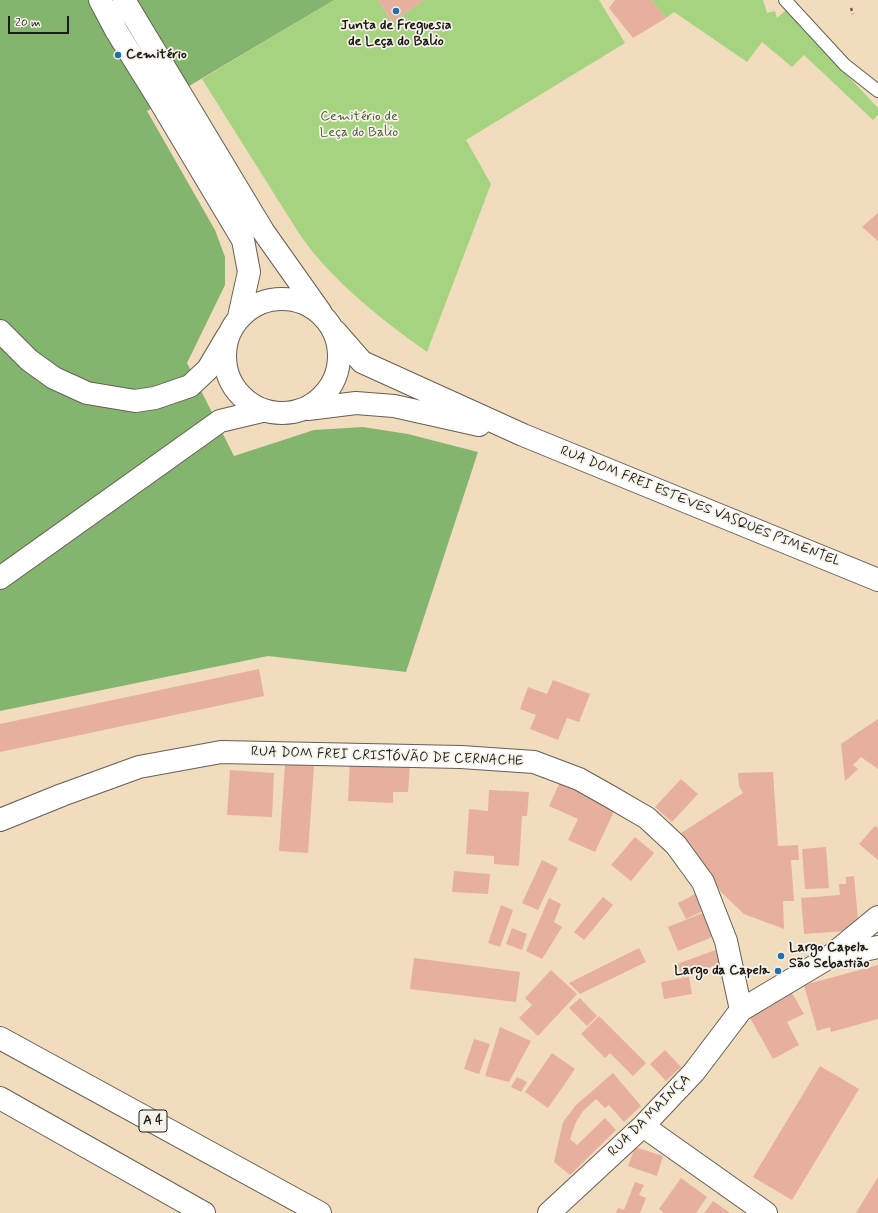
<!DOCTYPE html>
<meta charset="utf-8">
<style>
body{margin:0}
#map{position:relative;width:878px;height:1213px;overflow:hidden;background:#f1dcbe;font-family:Mynerve,sans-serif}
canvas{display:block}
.scale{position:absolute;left:8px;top:16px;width:61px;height:18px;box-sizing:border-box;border:2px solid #1c1c1c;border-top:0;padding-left:5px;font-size:12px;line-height:14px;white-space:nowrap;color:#1c1c1c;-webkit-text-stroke:3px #f7f3e8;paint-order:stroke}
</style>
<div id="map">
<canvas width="878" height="1213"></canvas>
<div class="scale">20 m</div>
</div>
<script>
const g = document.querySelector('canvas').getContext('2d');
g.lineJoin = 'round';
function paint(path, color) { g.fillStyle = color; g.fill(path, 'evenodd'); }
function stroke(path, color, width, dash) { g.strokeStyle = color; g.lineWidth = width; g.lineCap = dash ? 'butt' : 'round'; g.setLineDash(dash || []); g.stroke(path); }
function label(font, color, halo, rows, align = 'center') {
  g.font = font + ' Mynerve,sans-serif'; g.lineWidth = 3.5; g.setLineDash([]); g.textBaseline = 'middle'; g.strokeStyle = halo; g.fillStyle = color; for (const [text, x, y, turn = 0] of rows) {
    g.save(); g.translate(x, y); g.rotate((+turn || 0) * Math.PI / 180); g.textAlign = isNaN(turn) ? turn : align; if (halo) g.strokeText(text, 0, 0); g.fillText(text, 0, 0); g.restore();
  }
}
const green = new Path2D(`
 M334,0H378L392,22L424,0H599L625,43L466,140L491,184L427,352C380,318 334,283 300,235L202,79Z
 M651,0H763L767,13L775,11L777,18L786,10L878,108V115L873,120L804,55L792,67L762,42L747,62L674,12L666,18Z`);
const forest = new Path2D(`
 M0,0H334L147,111L215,230L225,257V285L187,363L234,456L314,430L363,427L408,434L478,452L406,672L268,656L0,711Z`);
const building = new Path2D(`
 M378,0H424L392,22Z
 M615,0H651L666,18L633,38L609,8Z
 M878,213V241L862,227Z
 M259,669L264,696L0,752V724Z
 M553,680L590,694L579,722L567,718L558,740L530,729L536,715L520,709L528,687L547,694Z
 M878,719V769L861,757L853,765L858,769L845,781L841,744Z
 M350,761L410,764L408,792H393V803L348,801Z
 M285,764L314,766L308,853L279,851Z
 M230,770L274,773L272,817L227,815Z
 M773,772L778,846L798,845L799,860H791L794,901H783L784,929L744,914L721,892L681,833L743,793L739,786L738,773Z
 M681,779L698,794L672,822L655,807Z
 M560,782L616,807L595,852L568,840L578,819L549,806Z
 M489,790L529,792L527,816H522L519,866L494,864V856L466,854L469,809L488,811Z
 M875,826L878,828V860L859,844Z
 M635,837L654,853L631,881L611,865Z
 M826,847L829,888L805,889L802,849Z
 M542,860L558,868L538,910L522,903Z
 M454,871L490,874L488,894L452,892Z
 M854,876L859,930L804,934L801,898L840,895L839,884H846V877Z
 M699,892L707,909L686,919L678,903Z
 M603,897L613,905L584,940L574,932Z
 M549,898L561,904L554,922L562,927L542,959L526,951Z
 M501,905L513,910L500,947L488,943Z
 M710,910L720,934L678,951L668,927Z
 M512,928L527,934L522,950L506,944Z
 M639,948L646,962L580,994L569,983Z
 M721,948L726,961L682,978L677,964Z
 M414,958L520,972L516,1002L410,989Z
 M878,965V1019L831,1032L830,1027L817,1031L804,985Z
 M551,970L577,994L538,1036L519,1018L532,1005L525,998Z
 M689,977L692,994L664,999L661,982Z
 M792,993L804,1014L787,1022L799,1045L773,1059L749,1016Z
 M580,998L597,1016L587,1026L569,1008Z
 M599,1016L646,1063L633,1076L610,1053L605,1058L581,1034Z
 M500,1027L531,1041L509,1082L485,1076Z
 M474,1039L490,1044L479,1074L464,1069Z
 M665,1050L681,1067L666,1081L650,1064Z
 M552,1053L575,1069L548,1108L525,1092Z
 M820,1066L859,1089L792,1200L753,1177Z
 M613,1073L641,1106L624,1122L609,1105L605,1108L596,1099L583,1111L576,1122L570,1139L577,1145L605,1118L616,1130L570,1175L554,1162L563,1122L576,1105Z
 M517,1077L527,1082L521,1092L511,1087Z
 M635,1147L663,1156L657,1176L628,1166Z
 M878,1177V1213H856Z
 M681,1178L707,1197L696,1213H664L659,1209Z
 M635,1182L644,1185L639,1195L646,1198L640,1213H616L618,1208L624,1210Z
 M713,1201L730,1213H704Z`);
const path = new Path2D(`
 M851,8L853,14`);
const lane = new Path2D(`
 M785,0L845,65L878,91`);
const street = new Path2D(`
 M0,820L62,795L139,767L221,752L461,757L534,762L579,779L611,797L647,818L676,845L703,882L726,941L741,1010
 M831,957L878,947
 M643,1126L766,1213
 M549,1213L643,1126L694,1072L741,1010L828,958L878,917`);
const secondary = new Path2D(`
 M100,0L117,32L158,98L243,240L249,272L239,317
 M124,0L263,231L321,313
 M225 356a57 57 0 1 1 114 0a57 57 0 1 1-114 0Z
 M335,331L362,362L523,435L878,580
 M308,409L356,403L394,406L479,425`);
const highway = new Path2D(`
 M0,331L29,360L54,378L87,393L135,401L155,398L190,386L208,369L227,337
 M0,578L220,421L262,411
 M0,1038L320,1213
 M0,1098L204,1213`);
const markers = [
 [396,11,4,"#1f6fb2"],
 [118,55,4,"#1f6fb2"],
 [781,956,4,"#1f6fb2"],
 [778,971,4,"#1f6fb2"]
];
const shields = [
 [153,1121,28]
];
const shieldNames = [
 ["A 4",153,1121]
];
const poiNames = [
 ["Junta de Freguesia",396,26,"center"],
 ["de Leça do Balio",396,42,"center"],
 ["Cemitério",126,55],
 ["Largo Capela",789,948],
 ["São Sebastião",789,964],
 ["Largo da Capela",770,971,"right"]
];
const parkNames = [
 ["Cemitério de",359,117],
 ["Leça do Balio",359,133]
];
const streetNames = [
 ["RUA DOM FREI ESTEVES VASQUES PIMENTEL",700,507,22],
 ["RUA DOM FREI CRISTÓVÃO DE CERNACHE",387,757,2],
 ["RUA DA MAINÇA",650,1116,-45]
];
paint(green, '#a6d380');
paint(forest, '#84b56e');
paint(building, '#e7af9e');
stroke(lane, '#675f55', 14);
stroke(street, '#675f55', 24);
stroke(secondary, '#675f55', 24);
stroke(highway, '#675f55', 24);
stroke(path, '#675f55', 2.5, [3, 3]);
stroke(lane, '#fff', 12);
stroke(street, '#fff', 22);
stroke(secondary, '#fff', 22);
stroke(highway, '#fff', 22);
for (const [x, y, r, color] of markers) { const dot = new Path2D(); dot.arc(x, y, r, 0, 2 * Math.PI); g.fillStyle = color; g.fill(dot); stroke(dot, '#f7f3e8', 1.5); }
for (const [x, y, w] of shields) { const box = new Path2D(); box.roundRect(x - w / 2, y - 11, w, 22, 3); g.fillStyle = '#f7f3e8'; g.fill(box); stroke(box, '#1c1c1c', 1); }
label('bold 13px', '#1c1c1c', null, shieldNames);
label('bold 14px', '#1c1c1c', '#f7f3e8', poiNames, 'left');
label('14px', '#4c5c3f', '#f7f3e8', parkNames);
label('14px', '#1c1c1c', '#f7f3e8', streetNames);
</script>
